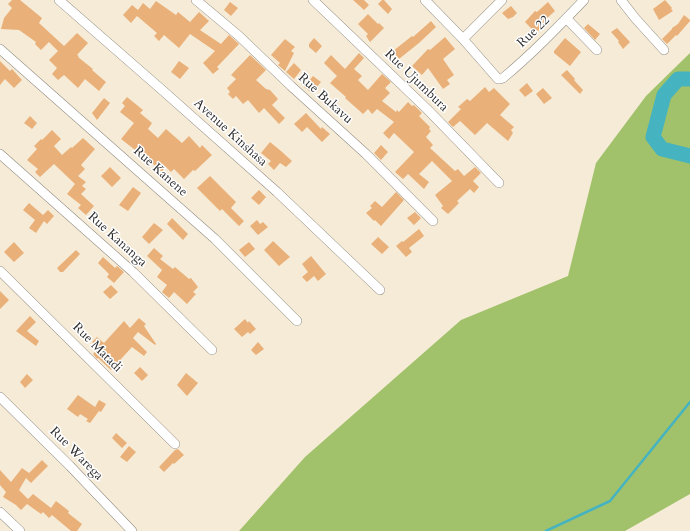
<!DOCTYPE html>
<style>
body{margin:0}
canvas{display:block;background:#f6ebd7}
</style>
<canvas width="690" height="531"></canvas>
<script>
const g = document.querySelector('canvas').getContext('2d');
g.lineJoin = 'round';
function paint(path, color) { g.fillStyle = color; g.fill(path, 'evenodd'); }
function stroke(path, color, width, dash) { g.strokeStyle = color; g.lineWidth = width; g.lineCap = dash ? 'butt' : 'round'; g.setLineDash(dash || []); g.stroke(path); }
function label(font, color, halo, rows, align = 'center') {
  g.font = font + ' Cardo,serif'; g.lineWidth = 3; g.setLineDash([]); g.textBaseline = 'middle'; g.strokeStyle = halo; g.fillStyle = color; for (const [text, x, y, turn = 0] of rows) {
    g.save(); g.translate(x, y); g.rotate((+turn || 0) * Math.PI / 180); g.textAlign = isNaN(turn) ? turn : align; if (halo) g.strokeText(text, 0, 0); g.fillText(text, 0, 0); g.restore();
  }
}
const green = new Path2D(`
 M690,53V494L625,531H239L305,457L461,320L568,276L596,163L646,96Z`);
const stream = new Path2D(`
 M546,531L610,501L690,402`);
const river = new Path2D(`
 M690,79H678L664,95L653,137L662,149L690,156`);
const building = new Path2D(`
 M12,0H20L42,18L39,23L64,46L77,33L88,43L77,55L79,56L78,57L93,69L92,70L106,82L99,91L85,79L78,88L64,75L58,80L52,74L57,68L49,60L58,51L49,42L41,50L35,44L36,42L19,30L1,29L4,18L12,8L8,4Z
 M353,0H364L369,5L364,10Z
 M382,0H384L392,9L388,14L378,4Z
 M665,0L672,8L671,9L673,11L659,20L653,9Z
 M156,1L176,15L178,12L190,22L199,12L209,21L200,30L221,44L229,35L239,44L217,67L219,69L213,74L203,63L215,51L190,34L179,48L164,35L159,41L154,36L157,33L137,16L131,23L123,15L132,5L138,10L143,3L150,9Z
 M230,2L238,8L231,16L224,10Z
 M548,2L555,11L545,20L547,22L536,33L525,22L535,11L537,12Z
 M511,6L517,13L513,17L508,19L502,13Z
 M368,14L378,24L379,23L384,28L370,42L366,36L368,34L358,24Z
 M684,15L690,20V21L677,36L676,35L667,44L662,39L672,29V28L678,24Z
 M431,21L436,27L419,43L399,59L393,51L412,36L413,37Z
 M588,24L600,34L595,40L584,28Z
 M617,28L630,42L623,49L618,42L619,41L611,32Z
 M445,37L455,49L443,59L454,75L447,80L450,84L443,89L428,68L422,75L412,66L428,49L430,50Z
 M314,38L322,46L316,53L309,47V44Z
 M565,38L581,52L570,66L554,53V51Z
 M285,39L295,47L291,51L294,53L285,71L278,65L280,63L271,55Z
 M359,53L364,58L354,69L362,76L358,80L368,90L382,74L391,82L385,88L390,93L382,101L396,112L397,110L399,112L408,102L412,106L414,105L422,113L419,116L430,127L429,129L431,131L426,137L433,145L430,148L455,171L458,169L464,176L475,167L481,173L473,181L479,187L474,193L470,189L457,201L459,203L448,214L441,208L443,206L435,195L452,181L432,161L419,174L429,182L424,189L408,174L403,179L395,172L414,152L394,133L389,139L383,133L394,122L377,109L372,114L368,109L363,114L345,98L346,97L330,83L337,76L324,63L331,55L345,69Z
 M250,55L266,70L256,80L266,89L270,90L278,99L272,105L285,118L279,124L264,108L259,113L248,100L243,104L236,96L233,99L228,94L230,92L227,88L236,79L231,75Z
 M0,61L10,71L12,69L22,80L14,88L5,79L0,85Z
 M179,61L189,68L180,79L171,72Z
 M294,63L301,70L294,79L286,72Z
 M567,70L575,79L574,80L583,90L580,94L561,75Z
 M313,76L321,82L312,93L304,87Z
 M527,83L533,91L525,97L519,90Z
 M485,87L489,92L494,88L510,104L500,115L514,127L511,130L513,133L508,141L487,123L475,135L460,121L453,127L448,122L461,109L458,107L467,99L470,101Z
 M543,88L552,98L544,104L536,94Z
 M127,97L143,110L140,113L152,123L148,129L158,138L166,129L182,143L189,136L200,148L202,145L212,155L195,171L193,170L184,179L174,169L171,172L166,167L162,172L140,152L139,153L121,139L134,123L120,112L125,106L122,103Z
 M104,98L110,103L97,120L92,113Z
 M306,113L321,129L322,127L330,134L322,142L307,127L302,132L294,124Z
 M30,116L37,123L32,129L24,123Z
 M52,130L61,139L54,146L62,155L71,147L72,148L83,138L95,149L81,165L85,169L78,176L86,182L82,186L86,189L81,194L94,206L86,215L78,208L81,205L67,194L75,184L54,164L40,177L35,172L38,169L27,160L37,149L34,146L41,139L42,140Z
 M270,142L281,151L292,161L286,167L280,163L274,170L268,164L271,161L261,153Z
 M381,145L388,152L381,160L374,153Z
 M110,167L121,178L112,187L101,176Z
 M210,176L236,202L231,208L244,221L239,226L222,209L220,211L197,188Z
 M133,187L141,193L128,211L119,205Z
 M259,190L266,197L259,205L251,198Z
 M396,192L404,200L381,226L375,220L374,221L366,213L372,208L370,206L375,201L382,207Z
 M29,203L43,215L48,210L54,216L47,224L44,221L36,233L29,228L35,220L23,210Z
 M415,212L421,218L414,225L407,218Z
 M172,218L188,234L183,240L167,224Z
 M257,220L260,224L263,222L268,227L258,235L250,226Z
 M154,223L163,230L149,244L142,237Z
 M419,229L424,236L409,248L412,252L406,257L396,246L402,241L403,242Z
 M378,237L389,247L382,254L371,244Z
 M273,241L290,257L279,266L264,250Z
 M14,242L24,253L14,262L4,252Z
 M249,242L255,249L245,257L239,250Z
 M154,248L163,256L160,259L173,269L175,267L189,279L191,278L198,287L193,292L196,294L187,304L174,292L169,298L162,292L167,285L157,277L162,270L147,256Z
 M76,250L80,254L63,272H60L57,268Z
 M311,256L326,274L318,281L314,276L307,282L302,277L308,272L302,264Z
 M103,257L115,268L117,266L124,272L114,283L107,277L109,274L98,263Z
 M111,285L118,292L110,299L103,292Z
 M0,291L9,300L0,309Z
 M30,316L36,322L27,331L39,341L36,346L16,331Z
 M139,318L146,324L144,326L156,344L155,345L138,332L133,338L147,352L144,356L132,347L111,370L98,358L97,359L93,354L99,347L92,342L97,337L104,343L124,321L130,328Z
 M245,319L248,323L249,321L256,329L250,334L248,332L242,337L234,329Z
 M258,342L264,349L256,355L251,350Z
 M140,367L148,375L142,381L134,373Z
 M186,373L198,383L187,396L177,385Z
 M27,374L33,380L25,388L20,382Z
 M78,395L95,407L99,400L106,404L101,412L99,411L90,423L86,421L88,419L80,414L78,417L67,409Z
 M116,433L127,443L122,448L112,438Z
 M129,446L136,452L127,462L120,457Z
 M178,449L184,455L174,464L173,463L164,472L159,467L175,450Z
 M42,460L48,466L31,483L26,478L19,490L28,499L33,494L51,508L56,501L69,511L68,513L82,524L77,531H71L52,515L49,518L43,512L41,514L27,504L21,510L16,505L3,497L6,492L0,485V470L11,482L22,468L29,473Z`);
const street = new Path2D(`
 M59,0L161,89L277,192L380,290
 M196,0L239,36L291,86L366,154L433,221
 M313,0L427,109L499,183
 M425,0L463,39L498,79H500L503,78C532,54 558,27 584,0
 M621,0L635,18L664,50
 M567,19L597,50
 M463,39L502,0
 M0,49L215,239L297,321
 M0,154L133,272L212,350
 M0,271L175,444
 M0,397L70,466L132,531
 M0,512L20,531`);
const streetNames = [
 ["Rue 22",534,32,-44],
 ["Rue Ujumbura",416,81,44],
 ["Rue Bukavu",325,99,42],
 ["Avenue Kinshasa",230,133,42],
 ["Rue Kanene",160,172,42],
 ["Rue Kananga",117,240,42],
 ["Rue Matadi",97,348,45],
 ["Rue Warega",76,454,45]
];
paint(green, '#a1c26b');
stroke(stream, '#45b3c0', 2.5);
stroke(river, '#45b3c0', 15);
paint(building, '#e9b179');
stroke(street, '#908b81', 10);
stroke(street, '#fff', 9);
label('13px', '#2b2b2b', '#fff', streetNames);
</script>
